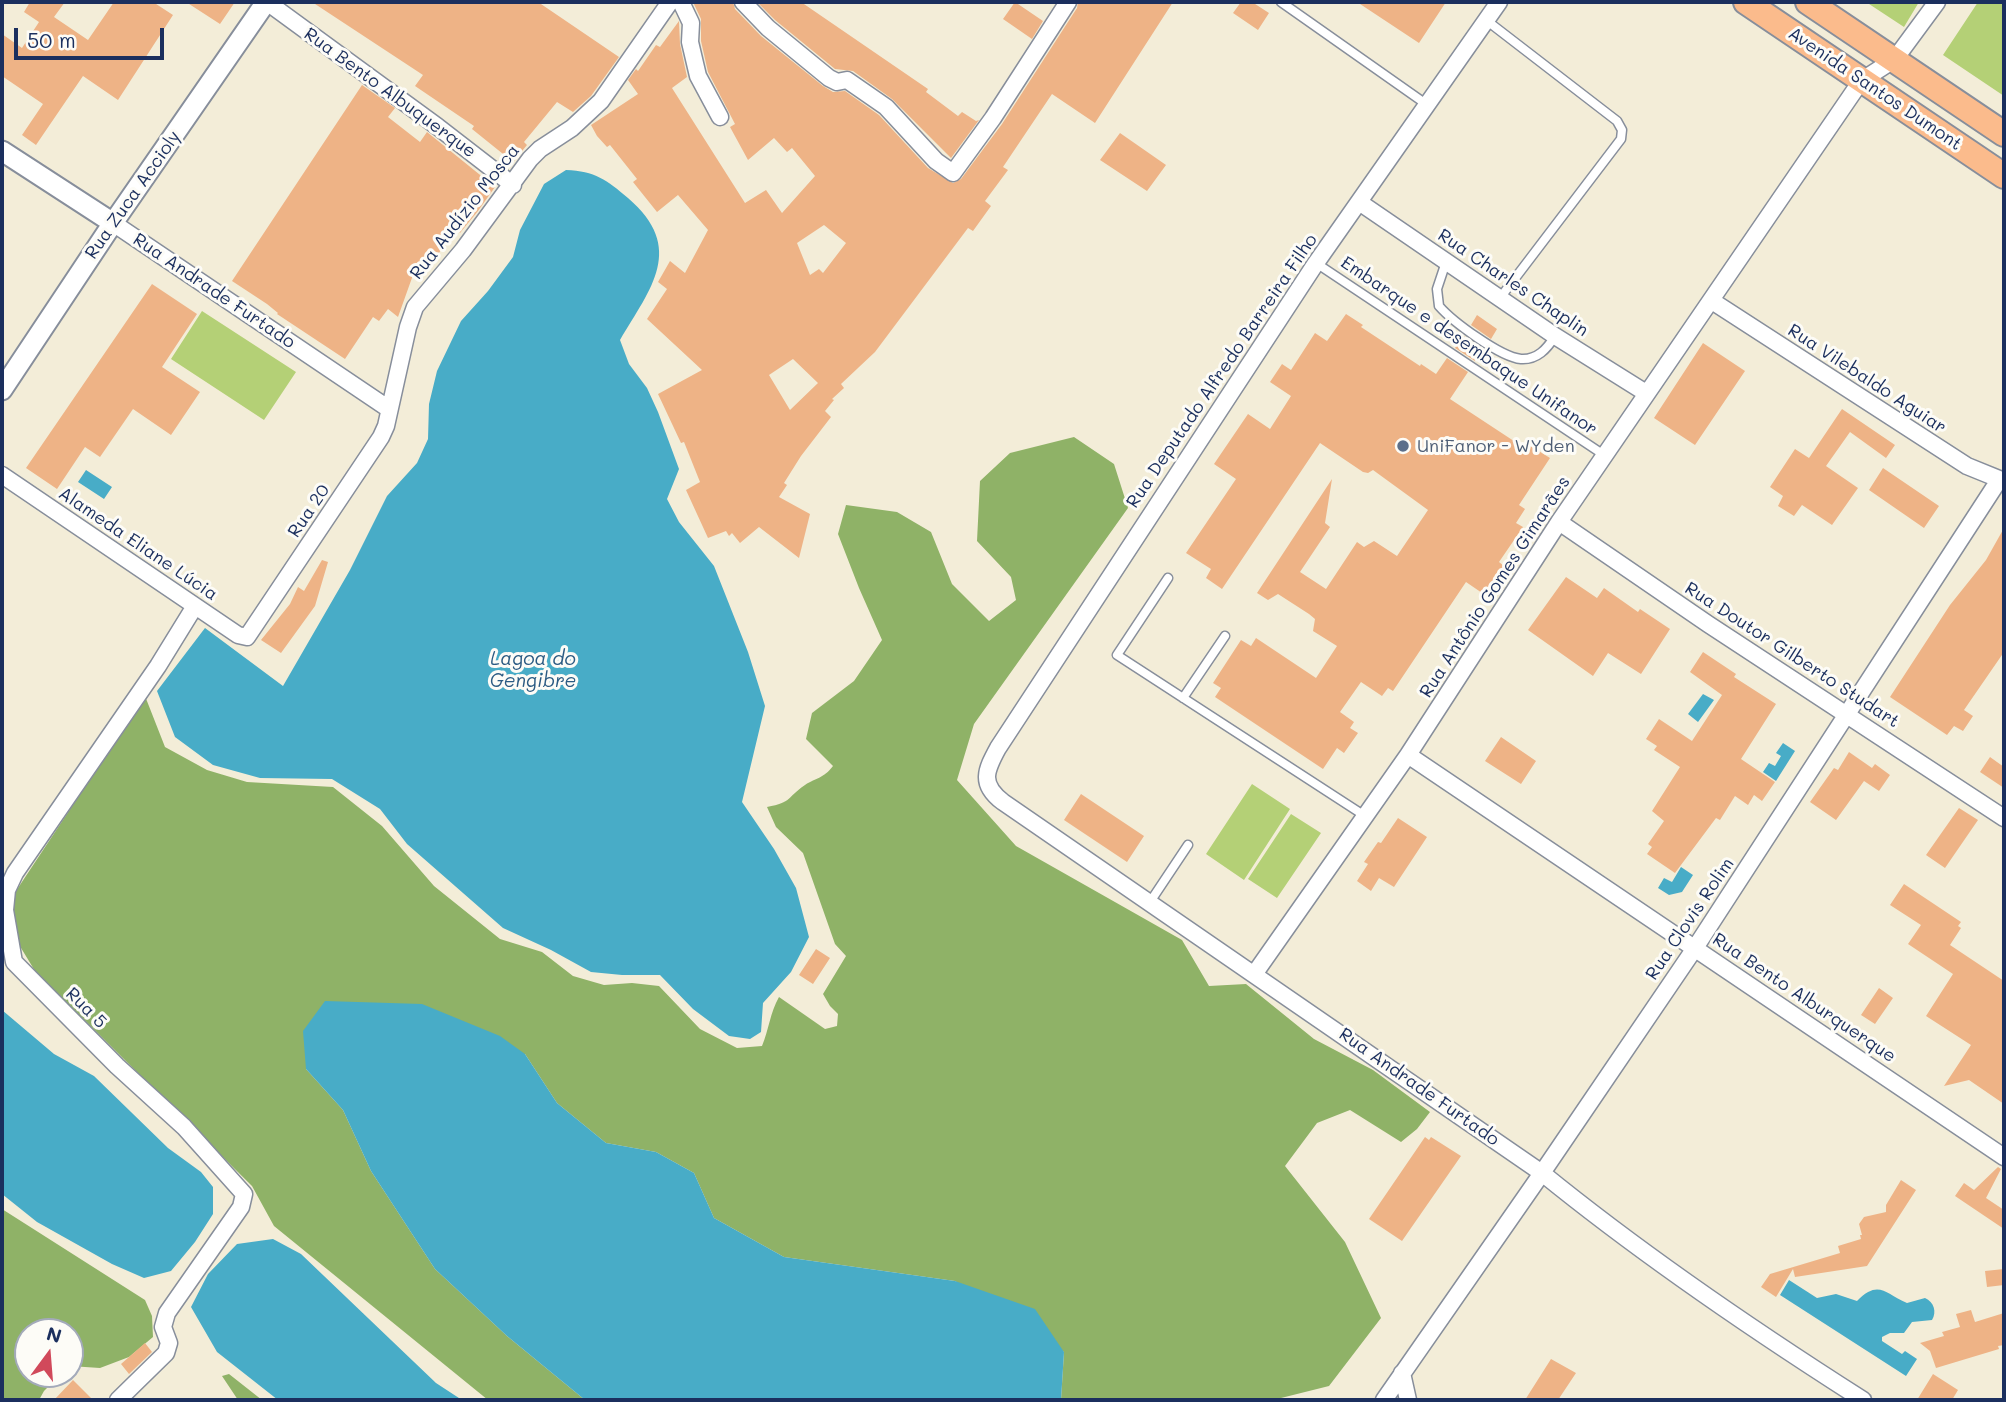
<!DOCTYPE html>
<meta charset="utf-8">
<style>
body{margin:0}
#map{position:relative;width:2006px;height:1402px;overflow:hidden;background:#f3edd8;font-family:Mali,sans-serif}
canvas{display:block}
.frame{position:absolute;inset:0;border:4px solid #1b2f5e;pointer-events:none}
.north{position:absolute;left:14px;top:1318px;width:70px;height:70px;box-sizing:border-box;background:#fdfcf7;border:2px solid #a3aaba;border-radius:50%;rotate:16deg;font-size:19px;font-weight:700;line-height:28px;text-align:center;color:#1b2f5e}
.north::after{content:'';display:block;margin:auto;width:24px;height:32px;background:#d1495b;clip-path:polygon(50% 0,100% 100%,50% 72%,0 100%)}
.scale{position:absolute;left:14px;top:28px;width:150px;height:32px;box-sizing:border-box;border:4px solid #1b2f5e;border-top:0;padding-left:9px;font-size:21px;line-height:24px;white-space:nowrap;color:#1b2f5e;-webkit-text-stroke:5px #fdfcf7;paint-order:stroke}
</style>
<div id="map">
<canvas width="2006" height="1402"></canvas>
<div class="frame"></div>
<div class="north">N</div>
<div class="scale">50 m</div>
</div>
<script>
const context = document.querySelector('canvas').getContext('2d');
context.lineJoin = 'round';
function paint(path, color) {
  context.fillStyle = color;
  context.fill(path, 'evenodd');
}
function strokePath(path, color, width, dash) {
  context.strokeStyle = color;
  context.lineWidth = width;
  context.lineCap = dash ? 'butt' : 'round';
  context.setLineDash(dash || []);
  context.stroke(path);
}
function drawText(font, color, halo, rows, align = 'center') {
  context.font = font + ' Mali,sans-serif';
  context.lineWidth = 6;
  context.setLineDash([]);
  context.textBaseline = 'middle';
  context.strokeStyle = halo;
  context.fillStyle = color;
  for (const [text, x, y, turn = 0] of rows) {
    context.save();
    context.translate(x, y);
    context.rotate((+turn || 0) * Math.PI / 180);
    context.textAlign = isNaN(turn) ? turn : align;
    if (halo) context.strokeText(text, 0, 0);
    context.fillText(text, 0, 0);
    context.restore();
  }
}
const green = new Path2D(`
 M1866,2H1919L1904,27Z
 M1978,2H2004L2002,25L2004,96L1943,55Z
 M202,311L296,372L264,420L171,359Z
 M1252,784L1290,809L1244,880L1206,854Z
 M1291,814L1321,833L1277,898L1248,879Z`);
const forest = new Path2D(`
 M1074,437L1114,464L1128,508L974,724L957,780L1016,846L1182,940L1209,986L1246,984L1314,1039L1373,1070L1430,1112L1417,1129L1401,1142L1350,1110L1317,1123L1285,1166L1345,1242L1381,1318L1329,1386L1273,1400H1061L1064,1352L955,1281L784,1257L714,1218L694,1173L656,1152L606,1143L557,1103L525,1054L306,1069L343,1110L371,1171L435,1269L507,1336L585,1400H488L274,1226L252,1186L35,971L18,943L12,897L145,696L165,747L207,770L247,782L333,787L382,826L434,886L500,939L542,952L573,976L604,985L632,983L659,986L700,1029L737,1048L762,1046C769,1029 770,1013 779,997L825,1029L837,1026L838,1014L830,1006L823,994L846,956L835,944L803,853L776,827L767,807C793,802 786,798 805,785C817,777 823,779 833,766L806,739L812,713L854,681L882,640L859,588L838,534L846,505L897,512L931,532L952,584L989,621L1016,600L1011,577L977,541L980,481L1010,453Z
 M2,1209L145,1300L152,1316L153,1337L129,1357L100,1368L70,1366V1332H28V1374H61L44,1391L39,1400H2Z
 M229,1374L262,1400H238L222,1376Z`);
const water = new Path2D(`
 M566,170C595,171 607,180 628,198C686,248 651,288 620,340L629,364L647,388L658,412L679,469L667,499L679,522L714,566L748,652L765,706L742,802L774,849L796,888L809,937L791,972L763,1003L761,1032L750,1039L729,1036L693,1009L660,975H622L591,972L551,950L503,928L407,844L380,809L332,779L260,778L213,765L175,737L157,691L205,628L283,686L350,570L387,496L417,463L428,439L429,404L437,371L461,321L488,291L513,257L520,230L544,184Z
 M86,470L112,487L104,499L78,482Z
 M1703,694L1714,700L1698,722L1688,714Z
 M1783,743L1795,751L1776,781L1763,772L1769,763L1775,766L1781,756L1776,753Z
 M1681,867L1693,875L1682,892L1669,895L1658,888L1664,878L1672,882Z
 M325,1001L422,1004L500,1036L525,1054L557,1103L606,1143L656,1152L694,1173L714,1218L784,1257L955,1281L1035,1309L1064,1352L1061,1400H585L507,1336L435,1269L371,1171L343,1110L306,1069L303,1031Z
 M2,1010L54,1054L94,1076L168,1148L201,1172L213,1187V1214L195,1242L171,1271L144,1278L112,1264L37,1222L2,1194Z
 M273,1239L301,1254L436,1383L462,1400H278L217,1352L191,1307L208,1274L237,1244Z
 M1789,1280L1817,1298L1836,1294L1857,1301C1879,1279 1885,1294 1907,1303L1925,1298C1934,1302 1937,1312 1932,1320L1912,1322L1904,1333H1890L1882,1337V1341L1902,1354L1905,1351L1917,1359L1906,1376L1780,1295Z`);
const building = new Path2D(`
 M30,2H65L54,17L88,40L114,2H153L173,15L118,100L83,76L36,145L22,135L43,104L2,76V34L22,48L39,22L24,12Z
 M186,2H235L220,24Z
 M312,2H538L619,57L591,96L573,112L557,102L524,142L527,145L513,162L472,129L474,126L415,86L423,75Z
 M693,2H733L735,9L761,36L823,86L833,92L845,91L879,115L928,168L953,183L961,179L1002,124L1077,8L1078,2H1173L1095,123L1052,94L1003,167L1008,170L985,201L991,206L973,231L968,228L875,352L841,384L844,388L832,399L834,400L825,411L831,417L801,456L784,483L787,485L779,497L810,514L799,558L759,527L740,543L732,533L729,536L726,531L708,538L686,490L700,482L684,442L681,443L658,394L702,370L647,319L667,289L658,282L670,261L685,273L708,230L678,195L657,212L633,182L637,179L610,145L607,147L597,136L591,125L638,94L628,80L636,69L638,71L656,45L660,47L679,21L680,44L687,77L672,88L745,203L766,190L782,213L815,176L792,148L787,152L774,138L748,160L730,127L735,124L708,72L701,41V19ZM824,225L846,243L823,273L819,269L810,275L797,243ZM793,359L818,383L790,410L769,375Z
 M757,2H801L928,89L926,92L958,116L962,112L976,121L979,120L951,158L892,99L853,71L835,69L775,20Z
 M1015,2L1043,21L1032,39L1003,19Z
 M1241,2H1252L1269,13L1258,30L1233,13Z
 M1357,2H1446L1419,43Z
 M362,85L395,108L388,117L420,142L427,132L495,187L478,211L460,233L459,231L442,249L418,279L413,275L398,317L388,309L379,321L373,317L345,359L277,314L278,313L267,304L232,281Z
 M1120,133L1166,165L1147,191L1100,160Z
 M152,284L197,314L162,367L200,392L171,435L133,409L100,457L85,447L57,489L26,468Z
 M1346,314L1363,325L1361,327L1420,366L1421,364L1436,374L1447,358L1468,372L1450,399L1526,449L1529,445L1550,458L1519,505L1525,509L1516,523L1523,527L1499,562L1504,566L1485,595L1466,582L1393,691L1388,688L1382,696L1361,682L1340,712L1354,722L1350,728L1358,733L1344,753L1337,748L1323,769L1215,697L1221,688L1213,683L1241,640L1251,646L1256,638L1316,678L1337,646L1313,631L1315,619L1309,614L1278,594L1268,600L1257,593L1332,479L1325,523L1330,527L1300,572L1326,589L1357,542L1364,547L1374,541L1397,556L1428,510L1373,470L1368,473L1363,472L1320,443L1222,589L1206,578L1211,569L1186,553L1236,479L1214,464L1248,414L1270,429L1291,396L1270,382L1282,364L1291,370L1315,333L1327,341Z
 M1477,315L1497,329L1491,339L1471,325Z
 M1463,336L1483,349L1475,361L1455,348Z
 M1703,343L1745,371L1695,445L1654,418Z
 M1842,409L1895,445L1886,458L1850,432L1826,466L1858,488L1832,525L1802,505L1794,516L1778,506L1783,496L1770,487L1795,449L1809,458Z
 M1883,468L1939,506L1924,528L1869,490Z
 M2004,528V652L1964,710L1973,716L1963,731L1954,726L1947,735L1890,697L1950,605L1986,560Z
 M322,560L328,562L315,606L281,653L261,640L290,604L298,587L304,591Z
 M1566,577L1597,598L1604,588L1638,612L1640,609L1670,629L1641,674L1608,653L1593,676L1528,630Z
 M1703,652L1736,674L1734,677L1776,704L1741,759L1775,782L1762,801L1754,795L1748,805L1735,796L1720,820L1716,818L1675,873L1647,854L1652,847L1648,844L1664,821L1652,811L1680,767L1654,750L1657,746L1646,739L1659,719L1692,741L1722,695L1690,672Z
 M1501,737L1536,761L1521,784L1485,761Z
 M1849,752L1872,768L1875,764L1890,775L1879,791L1864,781L1836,820L1810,802L1834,768L1838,770Z
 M1990,757L2004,767V788L1980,772Z
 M1081,794L1144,836L1127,862L1064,820Z
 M1959,808L1978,820L1945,868L1926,855Z
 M1398,818L1427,837L1394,887L1379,878L1371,891L1357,881L1368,864L1364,862L1378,842L1381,843Z
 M1904,884L1961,922L1958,926L1961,928L1950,945L2004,981V1104L1969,1080L1944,1086L1971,1045L1926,1016L1953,974L1908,944L1921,925L1890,905Z
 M816,949L830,958L813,984L799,975Z
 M1879,988L1893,998L1875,1024L1861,1015Z
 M1425,1137L1429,1140L1431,1137L1461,1156L1402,1241L1369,1219Z
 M1998,1167L2001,1169L1986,1198L2004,1210V1229L1955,1196L1964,1183L1974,1190Z
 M1901,1180L1916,1190L1867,1266L1795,1277L1793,1269L1776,1297L1761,1287L1770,1274L1840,1253L1838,1246L1861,1239L1860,1235H1862L1859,1224L1864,1217L1886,1212V1205Z
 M2004,1269V1285L1987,1287L1985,1271Z
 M1971,1310L1975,1322L2004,1313V1345L1998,1346L1999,1349L1936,1368L1930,1351L1920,1343L1944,1336L1942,1332L1960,1327L1956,1314Z
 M145,1343L152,1352L129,1374L121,1364Z
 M1551,1359L1576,1373L1558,1400H1525Z
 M1933,1374L1958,1390L1952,1400H1917Z
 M73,1380L93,1400H54Z`);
const service = new Path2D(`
 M1281,2L1426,104
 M1486,20L1617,121L1622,130L1621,139L1500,298
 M1446,262L1437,289L1439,306C1452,321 1500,357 1521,359C1537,360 1547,349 1555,336
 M1316,263L1604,455
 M1168,578L1117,655L1365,816
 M1183,698L1225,636
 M1150,902L1188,845`);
const minor = new Path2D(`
 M267,2L438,127L513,185
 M681,2L691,23L690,42L698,76L720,117
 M743,2L768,28L829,78L837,82L847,80L886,107L936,161L953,173L993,118L1068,2
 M1499,2L1316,263L998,748C986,770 979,784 1003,802L1542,1173C1644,1256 1753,1330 1863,1400
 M1359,202L1555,336L1646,393
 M113,223L389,409
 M1712,301L1967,466L2004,481
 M2,475L238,635L247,637L381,437L386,426L408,327L415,307L463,250L530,159L540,149L572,128L601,101L670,2
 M1559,522L1708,624L2004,818
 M1408,755L2004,1157
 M1255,973L1408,755L1559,522L1861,81L1895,59L1937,2
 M1402,1373L1408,1400
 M118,1400L166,1353L169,1343L163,1327L167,1313L241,1207L244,1194L184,1127L117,1066L14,962L5,910L7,890L15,873L158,666L195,606
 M1384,1400L1542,1173L1695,948L1999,480`);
const tertiary = new Path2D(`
 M2,151L113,223
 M2,390L113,223L266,2`);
const primary = new Path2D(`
 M1746,2L2004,176
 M1808,2L2004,134`);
const markers = [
 [1403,446,7,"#5c6f8a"]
];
const streetNames = [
 ["Avenida Santos Dumont",1875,89,34],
 ["Rua Bento Albuquerque",390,93,36],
 ["Rua Zuca Accioly",133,195,-55],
 ["Rua Audízio Mosca",465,212,-52],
 ["Rua Charles Chaplin",1513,283,34],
 ["Rua Andrade Furtado",214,291,34],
 ["Embarque e desembaque Unifanor",1469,346,34],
 ["Rua Deputado Alfredo Barreira Filho",1222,371,-56],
 ["Rua Vilebaldo Aguiar",1867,379,33],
 ["Rua 20",309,511,-56],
 ["Alameda Eliane Lúcia",138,544,34],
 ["Rua Antônio Gomes Gimarães",1495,587,-57],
 ["Rua Doutor Gilberto Studart",1792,655,33],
 ["Rua Clovis Rolim",1690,919,-56],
 ["Rua Bento Alburquerque",1804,998,34],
 ["Rua 5",86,1008,45],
 ["Rua Andrade Furtado",1419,1087,35]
];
const serviceNames = [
 ["UniFanor - WYden",1417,446]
];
const waterNames = [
 ["Lagoa do",533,659],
 ["Gengibre",533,681]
];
paint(green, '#b4d076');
paint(forest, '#8fb267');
paint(water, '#48acc7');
paint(building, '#eeb386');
strokePath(service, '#878e9b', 11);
strokePath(minor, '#878e9b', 19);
strokePath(tertiary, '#878e9b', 23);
strokePath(primary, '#878e9b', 28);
strokePath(service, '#fff', 8);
strokePath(minor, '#fff', 16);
strokePath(tertiary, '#fff', 19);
strokePath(primary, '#fbbb8c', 24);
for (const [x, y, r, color] of markers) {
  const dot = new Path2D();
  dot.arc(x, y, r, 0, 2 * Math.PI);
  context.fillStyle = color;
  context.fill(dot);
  strokePath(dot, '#fdfcf7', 2.5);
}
drawText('18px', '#1b2f5e', '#fdfcf7', streetNames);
drawText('18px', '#4e5e75', '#fdfcf7', serviceNames, 'left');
drawText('italic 19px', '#2b5b83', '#fdfcf7', waterNames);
</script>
